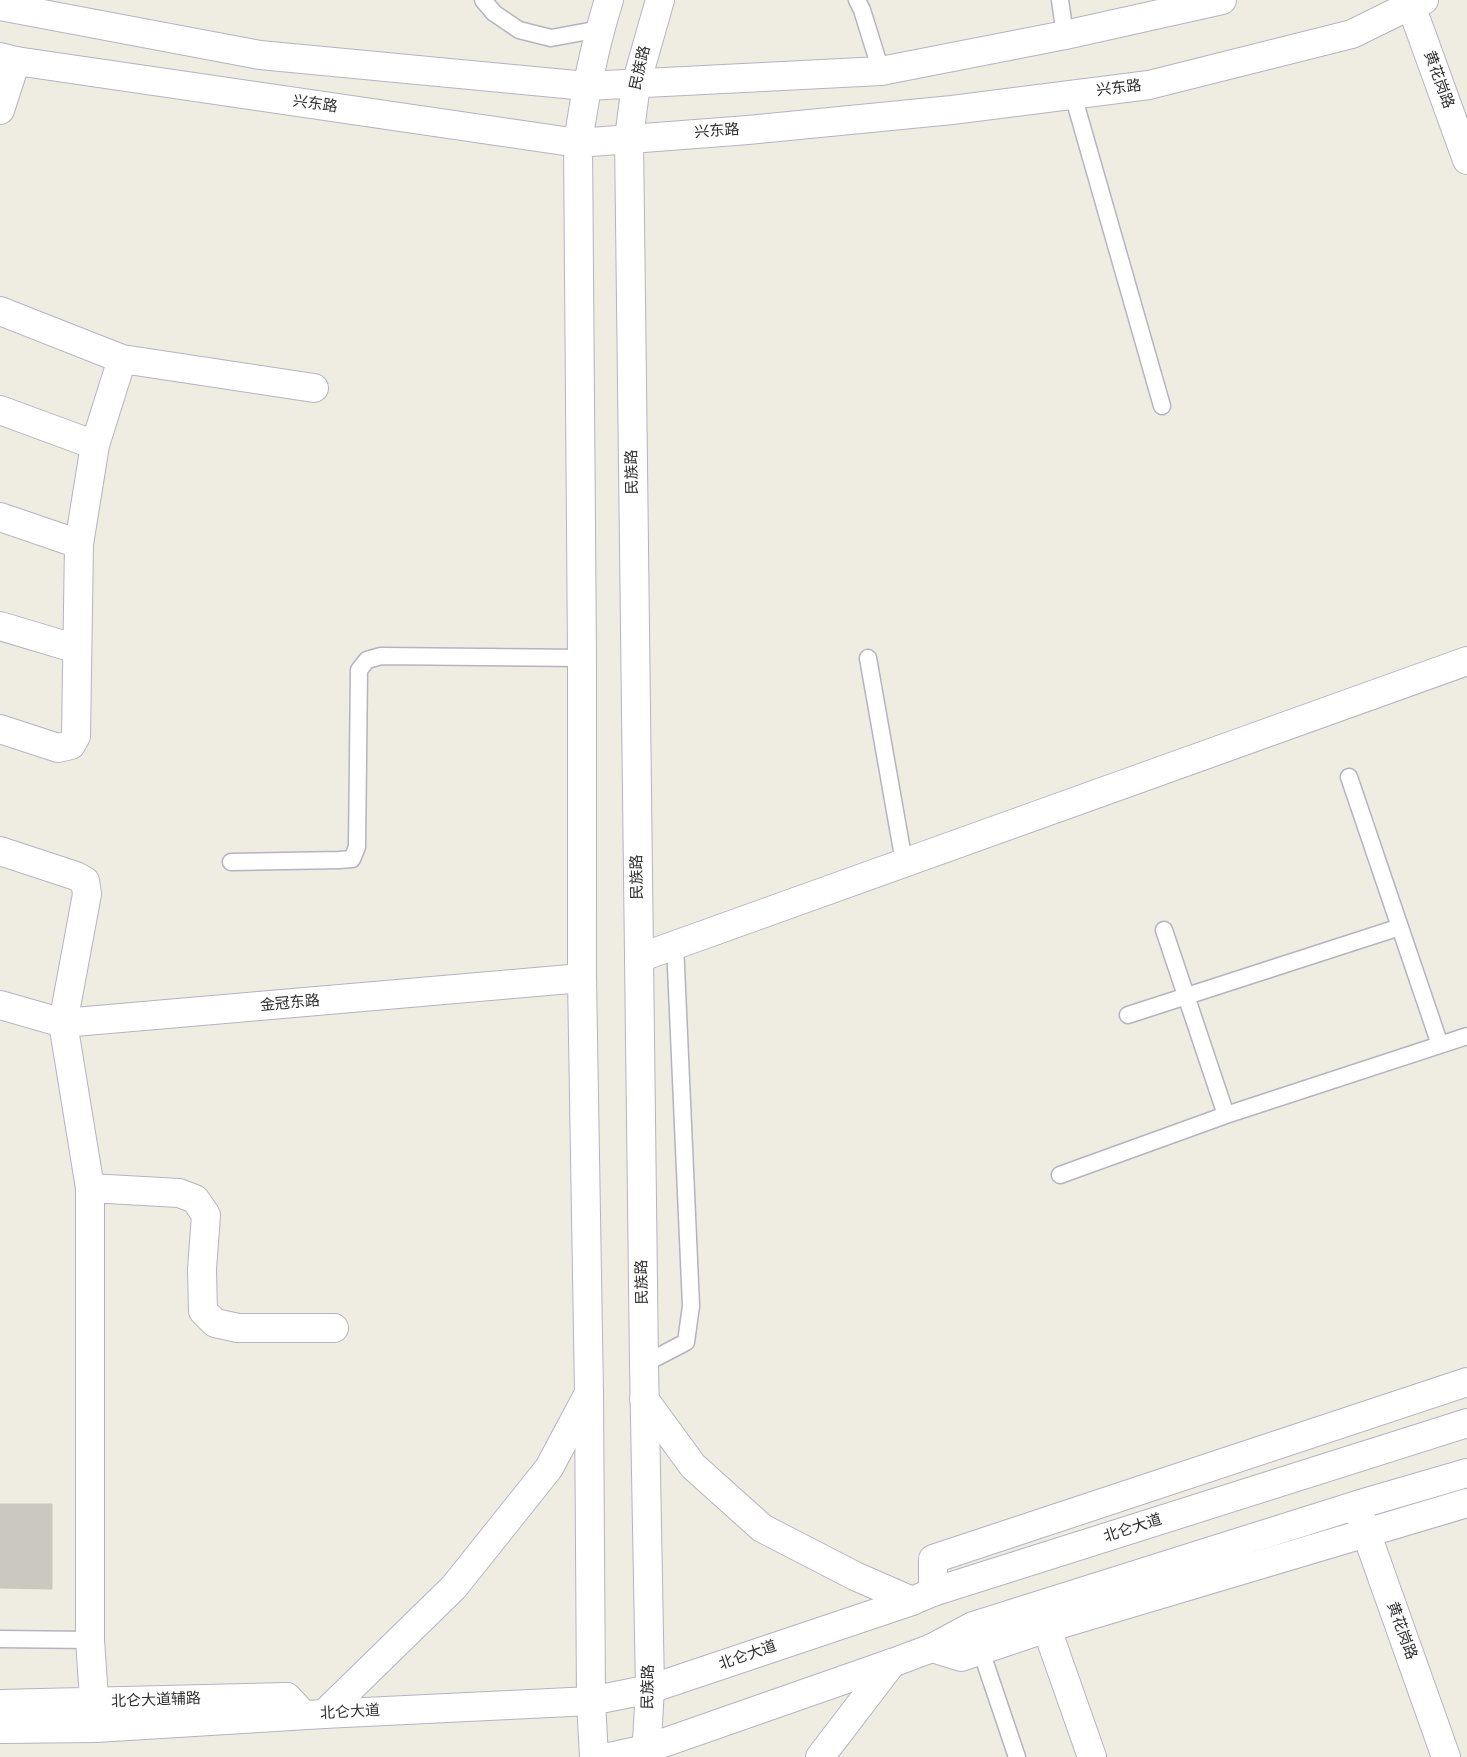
<!DOCTYPE html>
<meta charset="utf-8">
<style>
body{margin:0}
canvas{display:block;background:#efece1}
</style>
<canvas width="1467" height="1757"></canvas>
<script>
const context = document.querySelector('canvas').getContext('2d');
context.lineJoin = 'round';
function paint(path, color) {
  context.fillStyle = color;
  context.fill(path, 'evenodd');
}
function strokePath(path, color, width, dash) {
  context.strokeStyle = color;
  context.lineWidth = width;
  context.lineCap = dash ? 'butt' : 'round';
  context.setLineDash(dash || []);
  context.stroke(path);
}
function drawText(font, color, halo, rows, align = 'center') {
  context.font = font + ' Jost,"Noto Sans SC",sans-serif';
  context.lineWidth = 4;
  context.setLineDash([]);
  context.textBaseline = 'middle';
  context.strokeStyle = halo;
  context.fillStyle = color;
  for (const [text, x, y, turn = 0] of rows) {
    context.save();
    context.translate(x, y);
    context.rotate((+turn || 0) * Math.PI / 180);
    context.textAlign = isNaN(turn) ? turn : align;
    if (halo) context.strokeText(text, 0, 0);
    context.fillText(text, 0, 0);
    context.restore();
  }
}
const building = new Path2D(`
 M0,1504H52V1589L0,1588Z`);
const service = new Path2D(`
 M483,0L494,13L519,30L551,38L600,29
 M857,0L862,10L881,71
 M1060,0L1065,35
 M1073,95L1162,406
 M868,658L904,862
 M1349,777L1440,1045
 M231,862L339,860L352,859L357,847L359,670L367,660L381,656L582,658
 M1164,930L1226,1115
 M1128,1015L1400,927
 M1060,1175L1226,1115L1467,1036
 M644,1364L686,1342L691,1306L675,944
 M0,1639L90,1640
 M978,1642L1017,1757`);
const minor = new Path2D(`
 M0,110L16,61
 M0,311L122,359L314,388
 M0,410L95,445
 M0,517L79,544
 M0,626L77,649
 M0,729L58,748L71,745L76,736L79,544L95,445L122,359
 M0,851L76,876L85,881L87,894L63,1023L90,1188V1640L96,1728
 M639,958L1467,661
 M0,1005L63,1023L582,978
 M90,1188L179,1193L195,1199L206,1215L202,1269L203,1311L215,1323L238,1328H334
 M1361,1518L1446,1757
 M933,1592V1559L1467,1382
 M1041,1612L1092,1757
 M932,1648L961,1657L1047,1628L1467,1503
 M0,1704L287,1697L304,1715`);
const tertiary = new Path2D(`
 M1409,0L1467,160
 M644,1399L693,1466L762,1528L855,1576L912,1601
 M324,1714L454,1587L549,1468L589,1393
 M820,1757L892,1663`);
const secondary = new Path2D(`
 M0,6L260,55L586,86L881,71L1065,35L1222,0
 M0,57L16,61L578,143L748,130L952,110L1149,85L1352,34L1411,5L1424,0
 M0,1729L96,1728L324,1714L591,1701L650,1689L912,1601L933,1592L1467,1423
 M594,1757L591,1701L589,1393L582,978V658L578,143C585,94 594,47 609,0
 M610,1757L646,1749L892,1663L932,1648L973,1626L1357,1505L1467,1473
 M646,1757L650,1689L644,1364L629,138L636,84L660,0`);
const streetNames = [
 ["民族路",641,68,-77],
 ["黄花岗路",1438,80,70],
 ["兴东路",1119,89,-7],
 ["兴东路",315,105,8],
 ["兴东路",717,132,-4],
 ["民族路",633,472,-91],
 ["民族路",638,877,-91],
 ["金冠东路",290,1004,-5],
 ["民族路",643,1282,-91],
 ["北仑大道",1133,1529,-18],
 ["黄花岗路",1401,1631,70],
 ["北仑大道",748,1656,-19],
 ["民族路",649,1687,-89],
 ["北仑大道辅路",156,1701,-2],
 ["北仑大道",350,1713,-3]
];
paint(building, '#cbc8c0');
strokePath(building, '#cac8ba', 1);
strokePath(service, '#b4b4c1', 19);
strokePath(minor, '#b4b4c1', 30);
strokePath(tertiary, '#b4b4c1', 30);
strokePath(secondary, '#b4b4c1', 30);
strokePath(service, '#fff', 16);
strokePath(minor, '#fff', 28);
strokePath(tertiary, '#fff', 28);
strokePath(secondary, '#fff', 28);
drawText('15px', '#2e2e2e', '#fff', streetNames);
</script>
